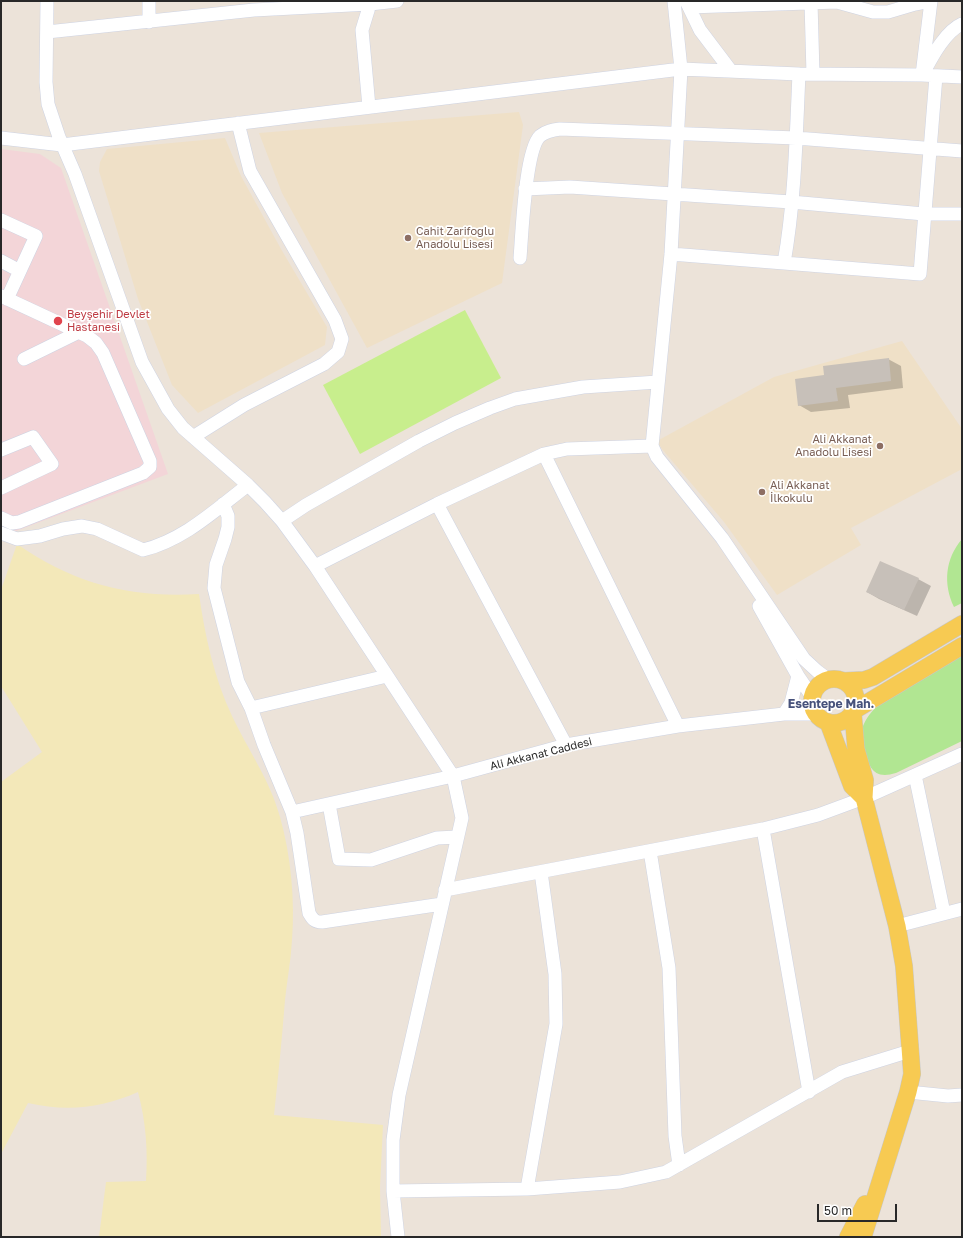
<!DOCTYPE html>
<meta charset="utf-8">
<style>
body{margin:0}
#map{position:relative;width:963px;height:1238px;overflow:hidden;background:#ece3d9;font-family:"Golos Text",sans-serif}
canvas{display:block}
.frame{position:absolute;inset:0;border:2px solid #282828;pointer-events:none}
.scale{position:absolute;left:817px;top:1204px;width:80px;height:18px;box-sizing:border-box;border:2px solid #282828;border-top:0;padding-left:5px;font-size:12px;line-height:14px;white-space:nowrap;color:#282828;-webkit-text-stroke:3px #fff;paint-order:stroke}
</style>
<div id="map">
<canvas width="963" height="1238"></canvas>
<div class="frame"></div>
<div class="scale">50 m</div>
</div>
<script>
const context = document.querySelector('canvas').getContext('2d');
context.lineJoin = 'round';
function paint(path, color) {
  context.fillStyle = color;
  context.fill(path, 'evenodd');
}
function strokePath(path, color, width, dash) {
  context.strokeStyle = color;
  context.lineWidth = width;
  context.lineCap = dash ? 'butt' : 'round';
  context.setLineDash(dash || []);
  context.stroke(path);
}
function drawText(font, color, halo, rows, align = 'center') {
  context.font = font + ' "Golos Text",sans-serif';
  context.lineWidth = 3.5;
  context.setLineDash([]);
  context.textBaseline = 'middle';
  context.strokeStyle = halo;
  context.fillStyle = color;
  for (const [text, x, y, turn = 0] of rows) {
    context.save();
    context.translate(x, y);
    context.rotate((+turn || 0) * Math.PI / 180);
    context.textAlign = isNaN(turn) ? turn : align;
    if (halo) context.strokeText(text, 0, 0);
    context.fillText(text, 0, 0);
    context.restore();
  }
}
const education = new Path2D(`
 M519,112L523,125L502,283L367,348L282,193L259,133Z
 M225,138L241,176L281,249L327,327L325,345L198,413L172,385L138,299L99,171L100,162L107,149Z
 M902,341L962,429V469L851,528L861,545L777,595L724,522L662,449L657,441L774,377Z`);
const medical = new Path2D(`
 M1,149L40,154L61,168L168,474L16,531L1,524Z`);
const green = new Path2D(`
 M962,539V603L954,607C943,584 945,559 962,539Z
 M962,654V741L896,773C873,780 869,767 864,749C863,744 861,738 861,733C863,722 870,713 877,706Z`);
const sand = new Path2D(`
 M17,544C75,584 129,598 199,594C205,636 214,678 232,716C248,750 270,780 280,817C291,856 295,900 292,940C291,960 287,980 285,1000C282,1039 278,1077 274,1115L383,1125L380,1187L381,1237H99L106,1182L146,1181C148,1151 146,1122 138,1092C102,1108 67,1112 28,1103L1,1154V782L42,752L1,686V590Z`);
const pitch = new Path2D(`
 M465,310L501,378L360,454L323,385Z`);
const shadow = new Path2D(`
 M888,359L901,366L903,388L848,395L850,408L811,412L799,405L825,376Z
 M918,579L931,586L917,616L879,599L867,592Z`);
const building = new Path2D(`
 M889,358L891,381L836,388L838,401L798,406L795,379L824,375L823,366Z
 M880,561L919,578L904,610L866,592Z`);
const minor = new Path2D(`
 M47,1L46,82L48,104L59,137L75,174L142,362L168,409L183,428L248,485L265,502L282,521L315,566L453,776L462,818L399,1095L393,1140V1191L398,1237
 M674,1L681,69L671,254L652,446L657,457L722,538L804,659L817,671L829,680
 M686,1L700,30L731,71
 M811,2L813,74
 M689,7L837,2L873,12H888L915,4L931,1
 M149,22V1
 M47,32L254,10L370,4L397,1
 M925,70C933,55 946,31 962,24
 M922,75L931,1
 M369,107L362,30L370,4L374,1
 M1,138L62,145L681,69L799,74L922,75L962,77
 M525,189L570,187L791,202L924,214H962
 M1,220L36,236L7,299
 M671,254L784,263C795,201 796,137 799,74
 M520,258C522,235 525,150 540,136C546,131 553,130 560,129L796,138L962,151
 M1,261L20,271
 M784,263L920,274L936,76
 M1,296L87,336L96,343L103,353L150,461V467L143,473L19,522L12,523L1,518
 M24,359L79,332
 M193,437L244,405L324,364L338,352L342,339L335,320L250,171L238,123
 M1,450L33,437L52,464L1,488
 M544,454L678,726
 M223,504L228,516V527L225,539L216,565L214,588L238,682L251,708L264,745L292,812L297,833L309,913C313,920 315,922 322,922L442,904
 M437,504L566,745
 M282,521L306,505L419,441L455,423L490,408L515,399L583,387L658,382
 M1,533L17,539L40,536L63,529L82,526L97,529L143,550C184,540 215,510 248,485
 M315,566L437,504L544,454L567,449L652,446
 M759,606L798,676L813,698
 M251,708L387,676
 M784,714L791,703L798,676
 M915,775L944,913
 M329,804L339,859L371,860L437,838L457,837
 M292,812L453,776L566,745L678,726L784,714H817
 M763,829L809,1092
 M650,851L669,968L675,1136L679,1165
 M445,890L763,829L818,815L864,798L962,754
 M897,926L962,909
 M908,1092L948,1096L962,1095
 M527,1189L556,1024L555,974L541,872
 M393,1191L527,1189L620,1182L666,1172L842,1072L910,1051`);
const major = new Path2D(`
 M812 701a22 22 0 1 1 44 0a22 22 0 1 1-44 0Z
 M843,681L864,680L873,677L962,624
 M855,710L962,646
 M853,713L856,749L865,780L864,798L897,926L904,966L912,1074L908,1092L863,1237
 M828,722L852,786L864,798
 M848,1237L865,1204`);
const markers = [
 [408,238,4,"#8d6e63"],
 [58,321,5,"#e0444e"],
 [880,446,4,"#8d6e63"],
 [762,492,4,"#8d6e63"]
];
const educationNames = [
 ["Cahit Zarifoğlu",416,232],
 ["Anadolu Lisesi",416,245],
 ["Ali Akkanat",872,440,"right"],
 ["Anadolu Lisesi",872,453,"right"],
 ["Ali Akkanat",770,486],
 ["İlkokulu",770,499]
];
const healthNames = [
 ["Beyşehir Devlet",67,315],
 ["Hastanesi",67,328]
];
const streetNames = [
 ["Ali Akkanat Caddesi",541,754,-14]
];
const neighbourhoodNames = [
 ["Esentepe Mah.",831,704]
];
paint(education, '#efe0c7');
paint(medical, '#f3d5d8');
paint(green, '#b1e692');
paint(sand, '#f3e8b9');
paint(pitch, '#c8ee8d');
paint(shadow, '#0003');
paint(building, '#c7c0b9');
strokePath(minor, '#ced3e2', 14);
strokePath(major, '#c7c7c7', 18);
strokePath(minor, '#fff', 13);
strokePath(major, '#f7ca52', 17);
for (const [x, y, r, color] of markers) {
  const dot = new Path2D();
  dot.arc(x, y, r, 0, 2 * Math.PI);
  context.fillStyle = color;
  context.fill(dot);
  strokePath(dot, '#fff', 1.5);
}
drawText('11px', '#785e54', '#fff', educationNames, 'left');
drawText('11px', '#be3a42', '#fff', healthNames, 'left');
drawText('11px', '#282828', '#fff', streetNames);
drawText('bold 12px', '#47527b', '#fff', neighbourhoodNames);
</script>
